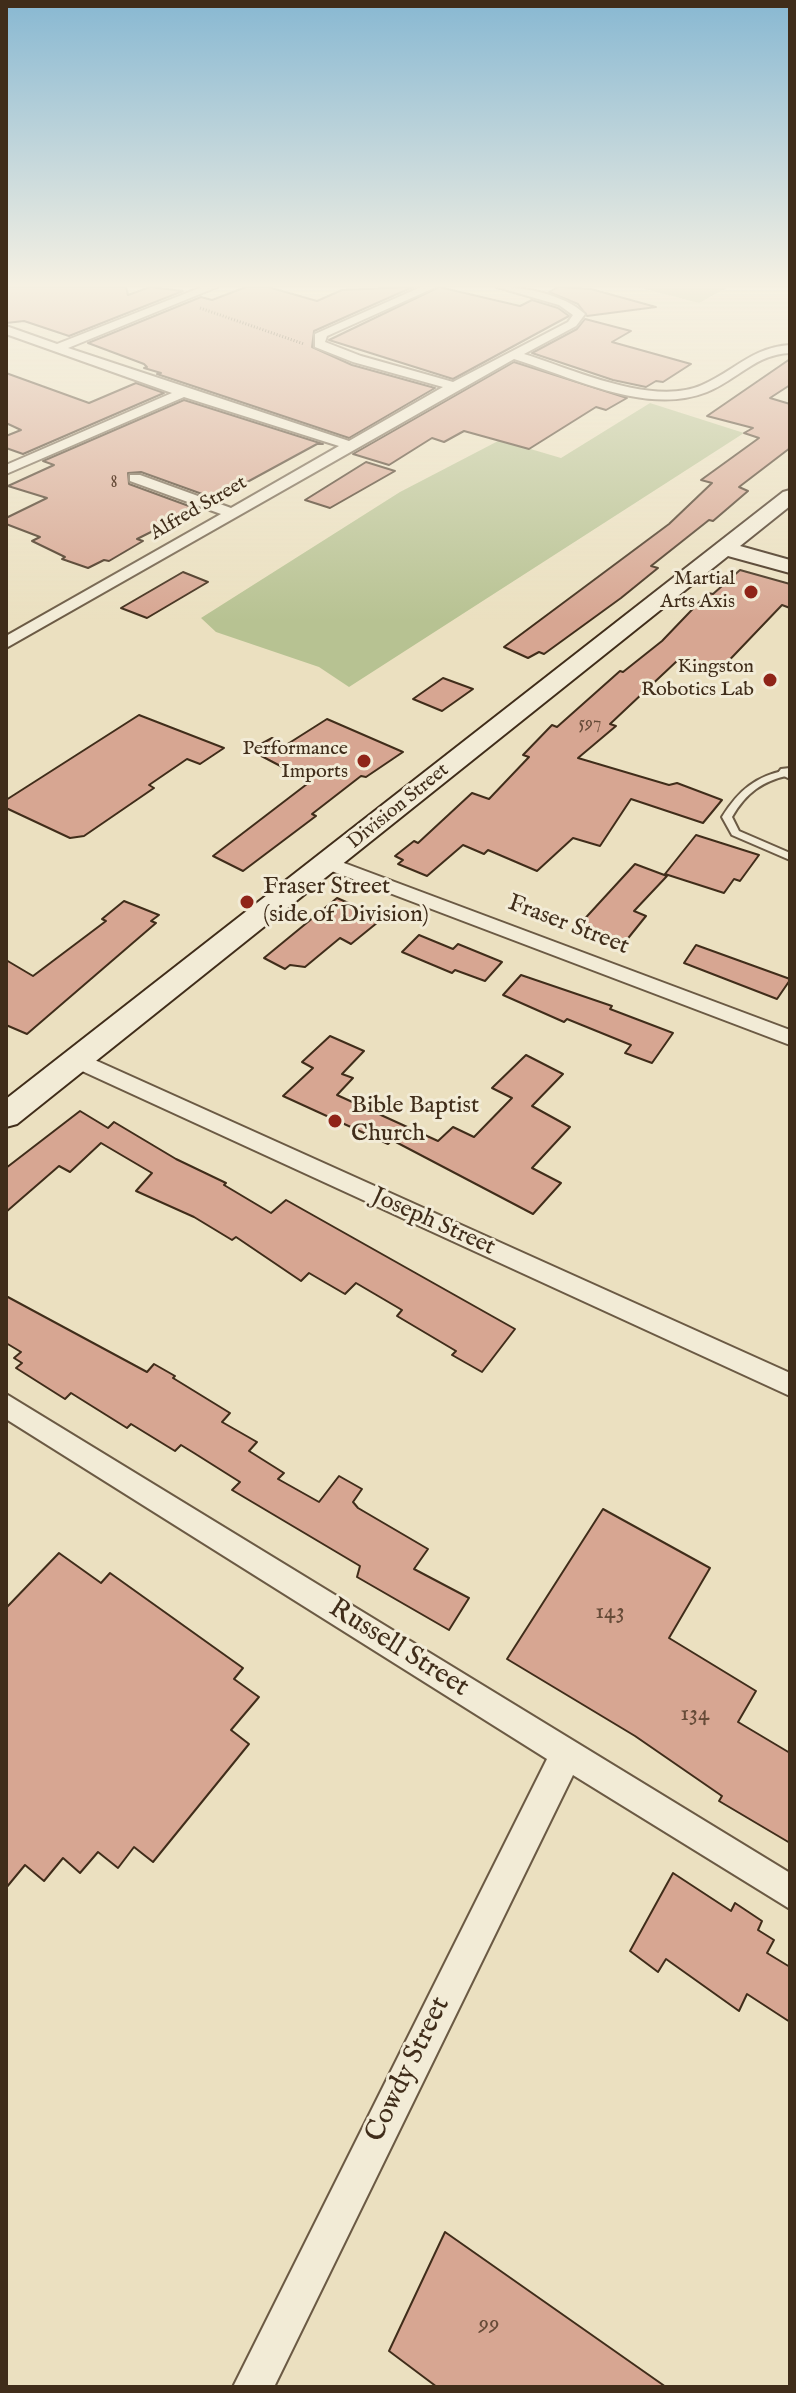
<!DOCTYPE html>
<style>
body{margin:0}
#map{position:relative;width:796px;height:2393px;overflow:hidden;background:#ebe0c0;font-family:"IM FELL English",serif}
canvas{display:block}
.frame{position:absolute;inset:0;border:8px solid #402d1a;pointer-events:none}
</style>
<div id="map">
<canvas width="796" height="2393"></canvas>
<div class="frame"></div>
</div>
<script>
const context = document.querySelector('canvas').getContext('2d');
context.lineJoin = 'round';
function paint(path, color) {
  context.fillStyle = color;
  context.fill(path, 'evenodd');
}
function strokePath(path, color, width, dash) {
  context.strokeStyle = color;
  context.lineWidth = width;
  context.lineCap = dash ? 'butt' : 'round';
  context.setLineDash(dash || []);
  context.stroke(path);
}
function drawText(font, color, halo, rows, align = 'center') {
  context.font = font + ' "IM FELL English",serif';
  context.lineWidth = 6;
  context.setLineDash([]);
  context.textBaseline = 'middle';
  context.strokeStyle = halo;
  context.fillStyle = color;
  for (const [text, x, y, turn = 0] of rows) {
    context.save();
    context.translate(x, y);
    context.rotate((+turn || 0) * Math.PI / 180);
    context.textAlign = isNaN(turn) ? turn : align;
    if (halo) context.strokeText(text, 0, 0);
    context.fillText(text, 0, 0);
    context.restore();
  }
}
const green = new Path2D(`
 M637,287H728L699,303Z
 M650,403L744,433L349,687L319,667L216,632L201,618L400,492L500,440L561,458Z`);
const building = new Path2D(`
 M6,287H126L128,295L150,287L183,291L69,336L24,321L6,323Z
 M246,287H268L317,301L342,290L413,287L314,331L312,347L352,365L435,388L349,438L157,374L161,373L144,368L147,367L144,364L88,343L201,297L212,300Z
 M439,287L520,306L532,300L558,308L569,316L453,379L329,340Z
 M558,287L591,289L656,307L587,316L578,304L549,292Z
 M585,319L631,331L612,342L691,364L663,382L656,381L646,387L613,380L532,353L577,329Z
 M790,359V385L770,398L790,404V448L739,487L748,491L713,521L709,520L651,566L658,568L621,598L544,654L539,652L528,658L504,647L669,524L712,483L701,480L759,438L744,433L753,428L707,416Z
 M514,362L627,398L606,410L596,407L529,449L464,431L444,442L432,438L389,465L353,454Z
 M6,373L89,403L136,383L164,393L23,454L6,448V436L21,430L6,423Z
 M184,400L323,444H317L216,499L141,472L128,473L129,484L197,509L137,539L143,541L109,561L104,560L88,568L62,559L65,557L32,541L40,537L6,524V518L47,498L8,486L54,465L43,461Z
 M366,462L395,471L330,508L305,500Z
 M740,570L790,584V608L782,605L717,673L678,660L610,724L616,726L578,758L669,785L677,783L722,800L703,823L631,799L600,846L573,838L537,871L488,850L484,854L463,845L427,876L398,864L403,860L395,856L414,841L418,843L472,793L489,799L529,757L523,755L552,725L557,727L620,671L623,672L662,641L708,593L713,594Z
 M183,572L208,582L147,618L121,608Z
 M443,678L473,689L442,711L413,699Z
 M139,715L224,748L200,764L187,759L149,785L154,788L84,836L70,838L6,808V800Z
 M327,719L403,752L366,777L361,776L312,814L316,816L243,871L213,856L307,784L304,783L307,780L250,750L272,738L286,745Z
 M696,835L759,855L740,881L734,879L724,893L665,874Z
 M635,864L667,876L634,911L646,916L625,942L579,925Z
 M337,898L383,918L351,944L340,938L305,967L290,965L285,969L264,958Z
 M124,901L159,915L151,921L156,923L27,1034L6,1025V960L33,976L106,921L102,919Z
 M419,935L453,949L458,944L502,962L485,981L455,970L452,973L402,952Z
 M696,945L790,979V980L777,999L684,963Z
 M521,975L612,1006L610,1009L673,1033L652,1063L625,1053L631,1045L567,1019L564,1022L503,995Z
 M330,1036L364,1051L342,1074L353,1078L337,1095L438,1141L453,1127L474,1137L512,1098L492,1088L526,1055L563,1074L532,1106L570,1127L532,1168L561,1183L533,1214L392,1140L388,1144L283,1096L313,1068L302,1062Z
 M80,1111L108,1128L114,1122L176,1159L226,1183L224,1185L271,1213L286,1200L515,1329L482,1372L452,1355L456,1351L397,1316L402,1310L356,1283L345,1294L309,1273L301,1281L236,1237L232,1240L194,1217L136,1191L152,1173L101,1143L70,1172L59,1166L6,1212V1168Z
 M6,1296L147,1372L154,1364L175,1376L173,1378L230,1413L222,1422L257,1442L249,1451L284,1473L278,1479L319,1502L339,1476L362,1489L353,1502L358,1508L428,1549L414,1569L469,1598L449,1630L357,1577L360,1566L232,1490L240,1482L194,1453L181,1445L175,1451L131,1424L127,1428L71,1393L65,1399L16,1368L22,1363L14,1358L21,1352L6,1343Z
 M603,1509L710,1568L669,1638L756,1691L738,1722L790,1753V1843L719,1801L722,1796L635,1736L507,1659Z
 M59,1553L101,1583L110,1573L243,1668L234,1679L259,1697L231,1730L249,1744L153,1862L134,1847L118,1868L98,1852L80,1873L63,1858L44,1881L25,1865L6,1888V1608Z
 M673,1873L731,1911L735,1903L762,1921L758,1930L774,1940L767,1953L790,1967V2022L747,1994L739,2011L666,1959L658,1972L630,1951Z
 M445,2232L666,2387H437L389,2351Z`);
const path = new Path2D(`
 M200,308L304,344`);
const lane = new Path2D(`
 M787,770L790,771V775C762,781 746,793 732,817L739,831L790,853V860L732,835L722,817C739,790 756,776 787,770Z`);
const street = new Path2D(`
 M202,287H217L68,348L349,441L443,387L353,362L315,347V334L421,287H436L327,336L325,342L361,356L453,382L568,322L573,315L559,305L497,287C525,287 563,294 585,314L576,326L524,354C572,369 653,407 702,385C734,371 753,347 790,345V353C756,354 737,380 707,392C647,416 572,377 514,359L6,648V636L221,514L130,481V475H140L231,508L339,446L184,397L6,474V465L172,393L6,334V326L57,344Z
 M790,768V779L778,773L781,769Z
 M328,857L790,1030V1045L321,867L318,863L321,859Z
 M77,1052L790,1373V1396L69,1065L66,1060L69,1055Z
 M6,1394L790,1873V1909L573,1775L274,2387H233L547,1759L6,1419Z`);
const secondary = new Path2D(`
 M790,490V506L740,546L790,560V573L728,556L17,1124L6,1127V1099L783,492Z`);
const markers = [
 [751,592,8,"#8f2418"],
 [770,680,8,"#8f2418"],
 [364,761,8,"#8f2418"],
 [247,902,8,"#8f2418"],
 [335,1121,8,"#8f2418"]
];
const farNumbernames = [
 ["8",114,483],
 ["597",590,724]
];
const farStreetnames = [
 ["Alfred Street",199,509,-30],
 ["Division Street",399,807,-39]
];
const farPoinames = [
 ["Martial",735,580],
 ["Arts Axis",735,603],
 ["Kingston",754,668],
 ["Robotics Lab",754,691],
 ["Performance",348,750],
 ["Imports",348,773]
];
const poiNames = [
 ["Fraser Street",263,888],
 ["(side of Division)",263,916],
 ["Bible Baptist",351,1107],
 ["Church",351,1135]
];
const streetNames = [
 ["Fraser Street",568,926,21],
 ["Joseph Street",433,1223,24]
];
const nearNumbernames = [
 ["143",610,1613],
 ["134",695,1715],
 ["99",489,2325]
];
const nearStreetnames = [
 ["Russell Street",398,1649,32],
 ["Cowdy Street",409,2070,-64]
];
paint(green, '#b7c292');
paint(building, '#d7a692');
strokePath(building, '#402d1a', 2);
strokePath(lane, '#6b5a44', 4);
strokePath(street, '#6b5a44', 4);
strokePath(secondary, '#402d1a', 4);
strokePath(path, '#402d1a', 3, [1, 2]);
paint(lane, '#f2ebd6');
paint(street, '#f2ebd6');
paint(secondary, '#f2ebd6');
const sky = context.createLinearGradient(0, 0, 0, 622);
sky.addColorStop(0, '#88b8d2');
sky.addColorStop(0.46, '#f6f1e3');
sky.addColorStop(1, '#f6f1e300');
context.fillStyle = sky;
context.fillRect(0, 0, 796, 622);
for (const [x, y, r, color] of markers) {
  const dot = new Path2D();
  dot.arc(x, y, r, 0, 2 * Math.PI);
  context.fillStyle = color;
  context.fill(dot);
  strokePath(dot, '#f2ebd6', 3);
}
drawText('18px', '#664b38', null, farNumbernames);
drawText('20px', '#402d1a', '#f2ebd6', farStreetnames);
drawText('20px', '#402d1a', '#f2ebd6', farPoinames, 'right');
drawText('24px', '#402d1a', '#f2ebd6', poiNames, 'left');
drawText('24px', '#402d1a', '#f2ebd6', streetNames);
drawText('24px', '#664b38', null, nearNumbernames);
drawText('28px', '#402d1a', '#f2ebd6', nearStreetnames);
</script>
